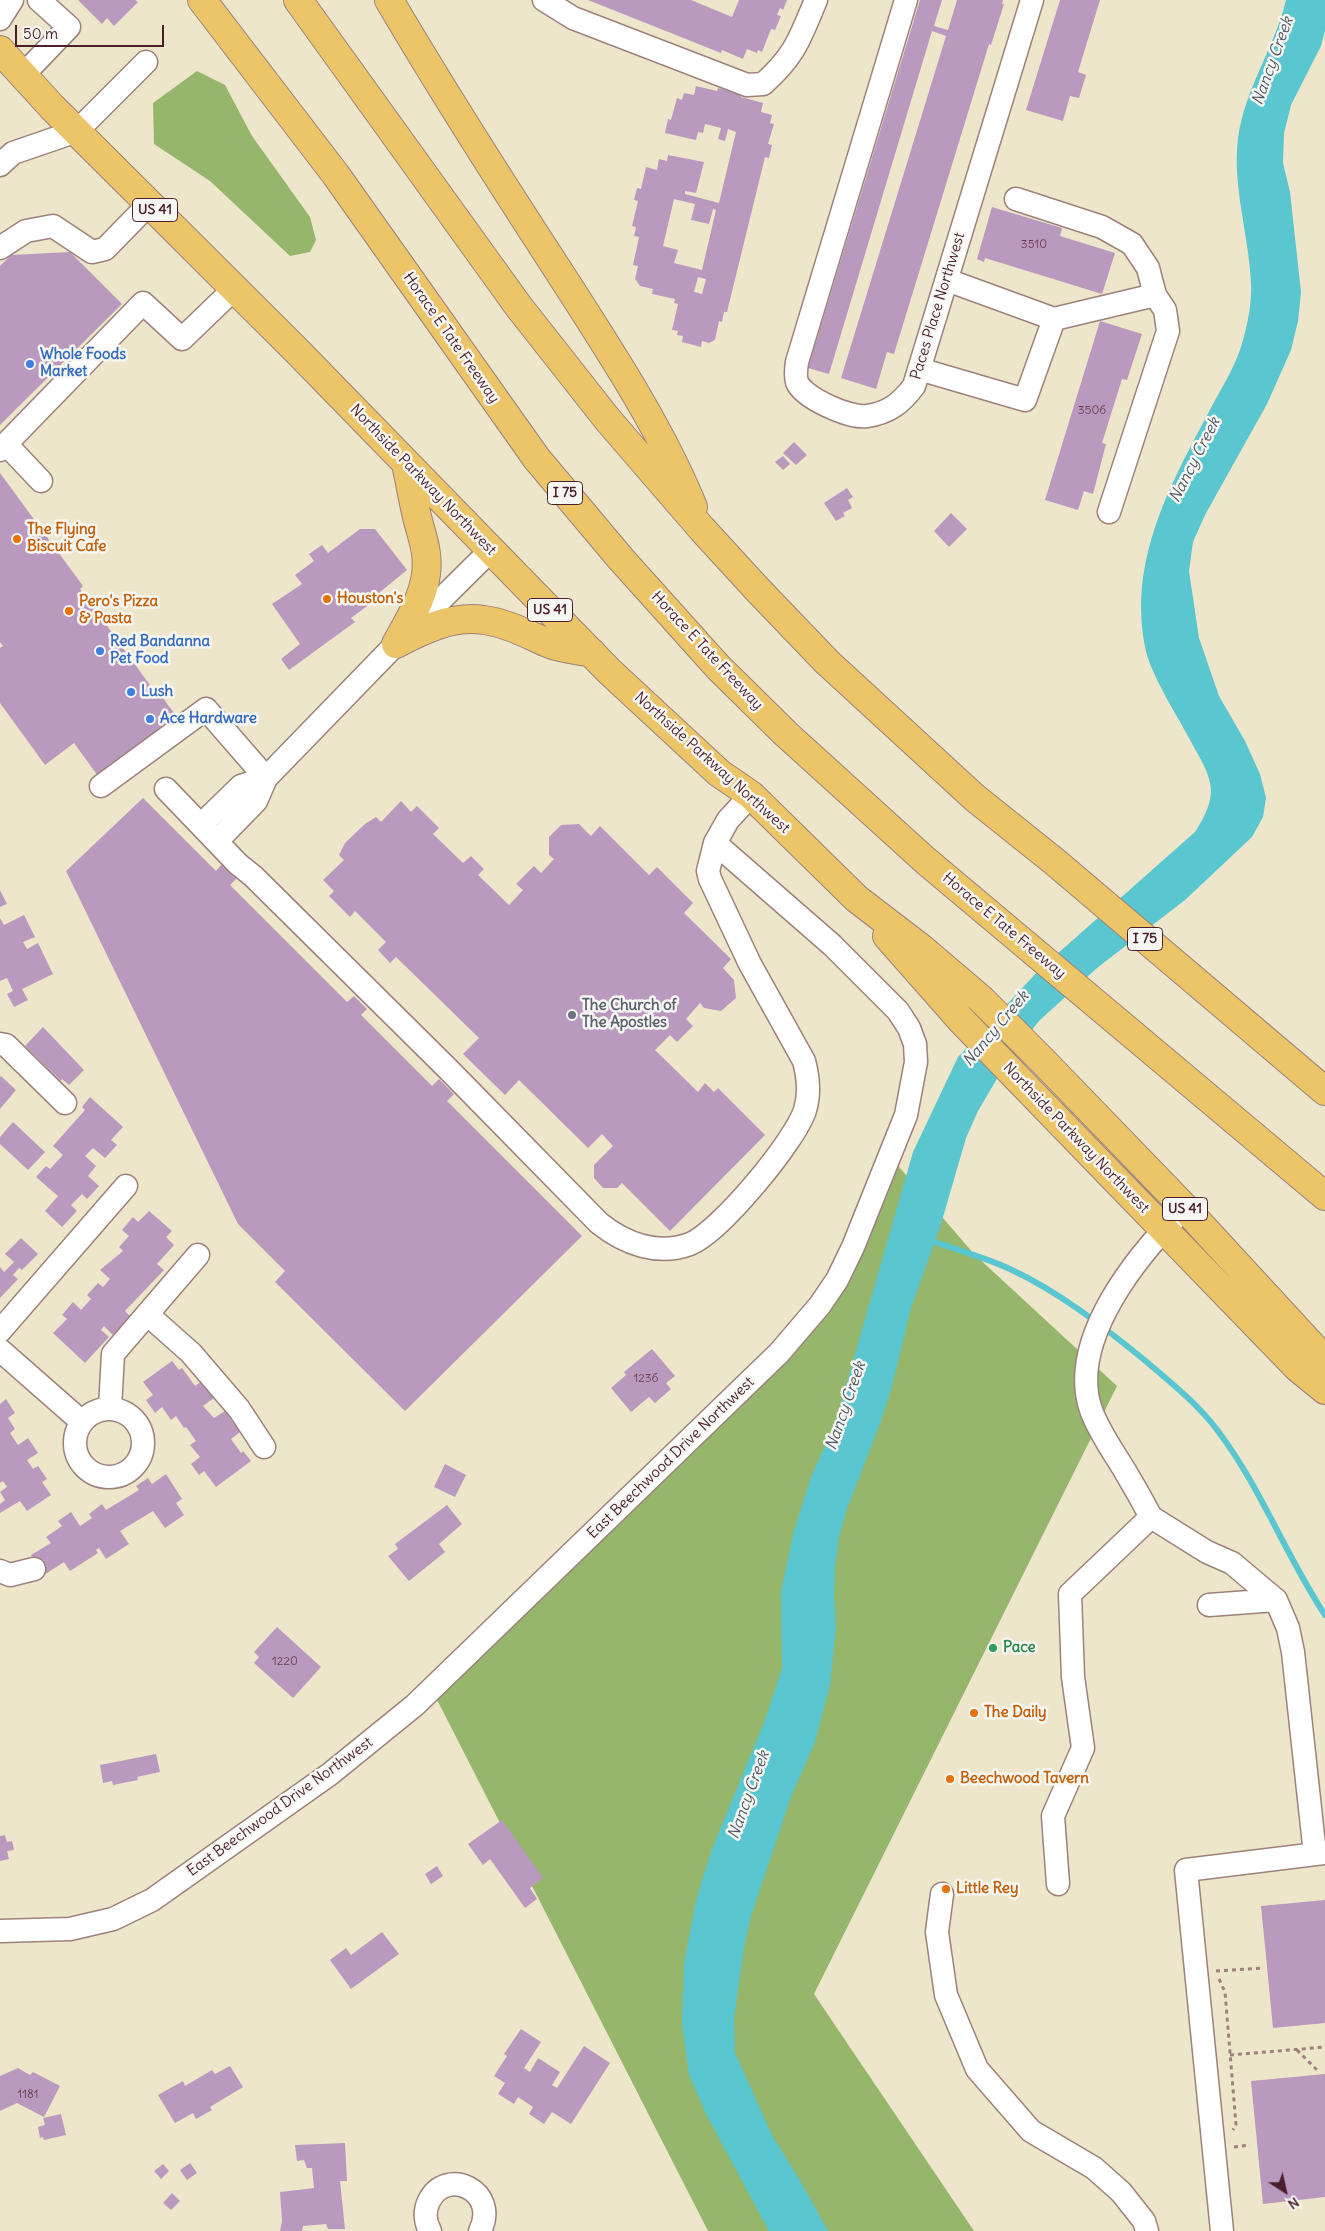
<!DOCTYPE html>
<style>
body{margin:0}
#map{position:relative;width:1325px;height:2231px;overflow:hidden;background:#eee6cb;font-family:Delius,sans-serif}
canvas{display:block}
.north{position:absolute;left:1260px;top:2166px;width:50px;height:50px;-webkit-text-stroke:4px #f6f6f2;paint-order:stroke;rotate:145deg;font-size:14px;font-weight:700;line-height:20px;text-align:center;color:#4a1f2b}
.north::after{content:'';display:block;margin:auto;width:18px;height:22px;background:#4a1f2b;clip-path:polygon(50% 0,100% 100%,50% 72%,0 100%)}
.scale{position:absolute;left:15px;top:25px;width:149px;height:22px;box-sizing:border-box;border:2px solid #4a1f2b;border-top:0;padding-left:6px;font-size:15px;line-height:18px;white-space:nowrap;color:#4a1f2b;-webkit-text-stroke:4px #f6f6f2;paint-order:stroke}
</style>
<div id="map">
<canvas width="1325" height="2231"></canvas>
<div class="north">N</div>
<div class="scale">50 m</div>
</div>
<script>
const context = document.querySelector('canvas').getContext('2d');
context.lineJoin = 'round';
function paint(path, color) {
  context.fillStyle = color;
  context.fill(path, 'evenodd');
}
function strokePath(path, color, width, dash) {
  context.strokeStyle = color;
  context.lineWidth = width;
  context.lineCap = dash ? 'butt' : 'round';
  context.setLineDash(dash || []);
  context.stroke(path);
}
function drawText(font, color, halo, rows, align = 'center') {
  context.font = font + ' Delius,sans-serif';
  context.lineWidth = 5;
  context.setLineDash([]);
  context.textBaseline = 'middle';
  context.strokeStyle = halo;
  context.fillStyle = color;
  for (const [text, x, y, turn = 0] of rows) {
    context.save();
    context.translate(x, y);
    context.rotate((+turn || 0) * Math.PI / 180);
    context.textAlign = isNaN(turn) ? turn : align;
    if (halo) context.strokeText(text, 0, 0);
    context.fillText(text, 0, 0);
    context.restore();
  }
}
const forest = new Path2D(`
 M197,71L225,85L252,136L310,217L316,240L310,252L290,256L210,181L154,144L153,103Z
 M893,1160L974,1254L1117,1386L814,1994L974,2231H708L427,1680L744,1376L843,1265Z`);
const water = new Path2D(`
 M1286,0H1325V31L1321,46L1291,105L1284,133L1283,163L1290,192L1301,292L1298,321L1291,350L1267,404L1205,515L1193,542L1189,571L1199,638L1219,696L1245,741L1260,774L1266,798L1263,817L1252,837L1185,900L1097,968L1039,1021L1008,1060L978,1111L966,1138L941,1224L911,1308L891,1390L879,1426L847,1509L839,1537L835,1567L834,1596L836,1626L830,1685L815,1742L791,1797L751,1916L744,1947L734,2018L735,2053L773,2137L801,2182L828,2231H769L707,2116L689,2075L682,2023L684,1964L695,1905L703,1877L712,1849L765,1720L782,1668L781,1592L793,1534L811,1477L835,1424L913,1152L958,1057L1039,970L1195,832C1204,818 1214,800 1210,783C1207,767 1196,752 1189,738C1176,714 1160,689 1150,664C1143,646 1141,622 1141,603C1143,530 1180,467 1213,404C1224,384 1237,363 1243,340C1248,322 1252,302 1251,283C1249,235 1232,186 1238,138C1245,88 1275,47 1286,0Z`);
const stream = new Path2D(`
 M927,1242H935C960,1251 987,1258 1010,1269C1059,1292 1100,1324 1142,1358C1169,1381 1197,1403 1218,1431C1261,1488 1286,1556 1325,1615`);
const building = new Path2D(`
 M78,0H135L138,2L114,26L107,18L102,24Z
 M588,0H691L732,17L739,0H787L783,10L780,8L777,15L781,16L775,30L771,29L762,52L758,50L757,53L747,49L743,59L722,50L721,53Z
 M920,0H942L934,26L948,30L957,0H1003L1002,4H1004L991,45L989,44L894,354L887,352L876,389L841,378L946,36L932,31L829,374L808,368Z
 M1060,0H1100L1078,72L1086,75L1079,98L1070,96L1063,121L1026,110Z
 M696,86L717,91L718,88L741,93V97L763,103L761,112L772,115L770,123L774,124L768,144L772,145L769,158L765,157L727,312H724L722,322L719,321L715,340L709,343L702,341L701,347L682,342L683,336L677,335L678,331L672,330L678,304L674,303L675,299L652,294L653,289L640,286L635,279L638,266L633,265L639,237L634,236L636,227L632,226L638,201L634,200L637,188L641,189L646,167L657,170L659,159L667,161L668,155L704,162L696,193L685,191V194L719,203L736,132L728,129L725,141L718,139L721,128L705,124L703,133L698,132L696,140L665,133L668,119L671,120L677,98L682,100L684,93L694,95ZM674,199L695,204L691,220L709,224L713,209L716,210L702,270L674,263L678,250L663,246ZM698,277L706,279L702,294L694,292Z
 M992,207L1062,228L1060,236L1115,253L1102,294L985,258L984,262L977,259Z
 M70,252L122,304L0,425V266L11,255Z
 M1100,321L1142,334L1127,380L1122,379L1102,443L1106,444L1093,494L1084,491L1078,510L1045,500Z
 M794,442L807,455L796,465L783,453Z
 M783,456L790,464L783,470L775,462Z
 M0,473L83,586L80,589L89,602L87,603L89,606L92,605L152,688L154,686L177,717L98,776L74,743L45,765L0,703V648L3,646L0,642Z
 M847,488L853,497L848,500L852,508L843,513L845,516L836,521L824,503Z
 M951,513L967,529L949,547L934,531Z
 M360,529H375L407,570L380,592L382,595L351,618L355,622L289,670L281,659L300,644L272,604L302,584L295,575L314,561L309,554L322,545L328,553Z
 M143,798L216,871L222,864L237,878L230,885L347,1002L354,996L367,1009L361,1015L432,1086L439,1079L454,1094L447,1101L582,1236L405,1411L275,1282L285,1271L238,1224L66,871Z
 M401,801L411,812L417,806L439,828L433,834L463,863L471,856L484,869L478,875L509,905L523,890L516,884L534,866L541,873L554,859L549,855V837L561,825L579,824L591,836L600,826L649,875L657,867L693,903L684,913L731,959L723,968L734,980L736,998L721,1011L704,1008L700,1003L686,1019L693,1026L677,1042L670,1035L655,1050L698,1092L705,1083L714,1092L718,1088L765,1135L670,1231L622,1183L617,1188H603L594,1178V1165L613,1146L602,1134L588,1148L519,1080L505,1095L463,1054L479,1038L396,957L390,963L378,950L386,942L355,911L350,917L329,896L334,891L323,880L344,860L339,855L345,843L365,824L376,817L381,822Z
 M0,890L7,904L0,907Z
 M24,915L35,937L23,942L27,949L38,943L53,974L22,989L28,1000L14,1007L7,994L13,991L7,978L0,981V918L4,925Z
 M43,1027L84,1070L69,1085L62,1079L61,1081L25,1046Z
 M1,1076L16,1090L0,1109V1077Z
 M90,1097L123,1127L111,1140L117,1145L105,1158L93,1148L85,1156L96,1166L88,1176L99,1186L87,1199L82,1194L71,1205L77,1211L62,1227L45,1211L58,1196L36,1177L46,1166L50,1169L63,1155L53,1146L85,1110L82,1107Z
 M13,1122L45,1152L28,1170L0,1144V1137Z
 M149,1211L172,1231L166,1237L174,1245L157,1264L164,1270L125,1311L132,1318L114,1336L104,1326L101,1330L109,1337L85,1363L53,1333L67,1319L62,1315L73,1302L81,1310L91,1299L87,1295L98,1283L103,1287L110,1279L100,1270L123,1251L119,1247L129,1236L122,1230L133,1217L138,1222Z
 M21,1238L38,1254L22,1270L19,1268L13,1275L18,1279L0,1298V1267L4,1272L14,1262L5,1254Z
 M652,1349L675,1376L666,1383L671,1389L655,1403L649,1397L631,1412L611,1388L626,1375L624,1372Z
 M172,1361L179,1370L182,1368L195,1386L202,1381L214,1398L203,1406L214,1418L225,1411L240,1432L231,1439L241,1453L243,1451L251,1461L216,1487L204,1471L199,1475L191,1464L200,1457L190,1445L196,1441L186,1427L184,1428L176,1416L171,1420L162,1407L155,1413L146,1400L153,1395L143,1382Z
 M6,1399L15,1413L8,1418L15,1429L10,1433L18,1445L28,1438L38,1453L27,1460L33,1469L38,1466L47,1479L42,1482L51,1495L27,1511L20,1501L0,1513V1504L5,1500L0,1492L7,1487L3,1481L0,1483V1404Z
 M445,1464L466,1475L455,1497L434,1487Z
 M166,1474L182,1499L176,1503L184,1515L165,1528L153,1511L120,1531L129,1544L106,1559L99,1548L96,1550L98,1553L70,1571L64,1562L44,1575L31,1555L51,1543L46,1537L62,1526L58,1521L71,1512L80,1526L92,1518L89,1514L102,1504L106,1510L139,1490L136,1486L148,1478L152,1484Z
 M447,1505L462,1524L439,1544L445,1552L409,1581L388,1556L398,1549L395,1544Z
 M277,1627L321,1667L293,1698L254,1663L259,1657L254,1652Z
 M156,1754L160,1772L137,1777L138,1780L113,1785L112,1781L103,1783L100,1765Z
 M502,1820L543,1878L530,1888L537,1899L525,1908L490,1859L483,1865L468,1844Z
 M5,1835L7,1842L12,1841L14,1850L7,1851L9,1859L0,1861V1836Z
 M437,1866L443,1876L431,1884L425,1874Z
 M1325,1900V2023L1273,2028L1261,1906Z
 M382,1932L399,1954L351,1989L330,1960L346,1948L351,1955Z
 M521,2029L541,2042L524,2068L530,2072L538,2058L560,2072L552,2085L557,2088L584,2046L610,2063L571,2124L552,2112L544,2124L529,2114L533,2107L518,2097L514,2104L498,2094L505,2083L494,2076L507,2056L504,2054Z
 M230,2066L243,2087L210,2107L212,2110L196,2119L193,2113L175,2123L158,2095L183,2081L185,2086L212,2070L215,2074Z
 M18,2068L30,2075L33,2072L60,2086L44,2117L17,2103L0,2111V2076Z
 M1325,2074V2197L1263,2204L1251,2081Z
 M61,2114L66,2135L44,2140L43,2137L40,2138L38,2127L45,2125L43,2118Z
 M345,2143L347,2181H340L345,2229H328L326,2224L303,2226L302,2231H280L282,2221L280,2192L314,2188L312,2168H307L304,2160L297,2161L295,2145Z
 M190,2163L197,2173L187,2180L180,2170Z
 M163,2164L169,2171L161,2179L154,2171Z
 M172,2193L180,2201L171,2210L163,2203Z`);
const path = new Path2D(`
 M1216,1971L1262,1968
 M1219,1979L1225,1992L1236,2125L1233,2130
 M1297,2050L1317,2070
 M1230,2055L1325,2047
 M1234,2147L1250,2145`);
const minor = new Path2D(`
 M544,0L573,18L747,85L763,84C795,56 800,38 816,0
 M906,0L797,362C796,369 795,376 797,382C803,398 851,419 867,416C889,413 901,403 914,386L1032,0
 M0,19L12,0
 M24,74L69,27L39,0
 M0,165L13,153L77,131L146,62
 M1016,199L1102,227L1132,244L1148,268L1155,295L1165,310L1168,331L1109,512
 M0,248L26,231L53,226L92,252L105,249L149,204
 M947,280L1054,319
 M919,369L1025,400L1054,319L1155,295
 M6,444L41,481
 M0,450L143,303L182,339L234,289
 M101,786L206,709L266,778
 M166,789L238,864L253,876L448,1069L599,1223C625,1244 658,1256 690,1244C720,1232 796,1140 805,1110C810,1094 808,1076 804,1061L750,964L710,879L708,871L715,843
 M202,824L241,786L266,778
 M217,841L256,801L266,778L396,644L491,550
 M0,1044L6,1045L65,1103
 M147,1314L191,1353L239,1409L264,1447
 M0,1331L126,1186
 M0,1350L82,1422
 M110,1408L113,1354L198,1255
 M75 1443a34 34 0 1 1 68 0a34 34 0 1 1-68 0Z
 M1151,1517L1207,1552L1232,1563L1276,1600L1288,1628L1293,1652L1315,1854
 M0,1571L10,1575L34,1569
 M1209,1605L1276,1600
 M1058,1884L1053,1816L1083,1748L1073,1677L1070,1594L1151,1517C1143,1502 1134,1486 1125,1471C1113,1451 1099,1432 1091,1410C1067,1340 1138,1254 1185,1208
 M942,1894L937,1932L946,1995L977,2069L1031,2131L1094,2168L1121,2192L1144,2221L1147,2231
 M0,1931L70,1929L113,1919L152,1900L330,1774L415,1705L779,1353L820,1305L837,1280L853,1247L906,1115L916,1062L915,1044L909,1028L898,1011L832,945L715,843L728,820L751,795
 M430,2231C425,2222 424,2211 429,2201C446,2166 500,2191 480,2231
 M1222,2231L1186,1870L1325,1853`);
const major = new Path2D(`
 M0,50L52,107L298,352L609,671L719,773L751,795L857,899L921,948L982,1000L1043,1061L1185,1208L1325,1360
 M396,644C422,630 453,615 484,620C507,623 529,635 550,644C563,649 578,650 592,653
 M396,644C408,622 423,599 426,574C429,553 422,537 417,517C413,500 410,482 406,464
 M887,936L961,1020L1298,1368L1325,1390`);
const highway = new Path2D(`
 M202,0L336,175L537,459L621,559L718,667L786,734L926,861L1325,1196
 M298,0L519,307L608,420L702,529L757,589L827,662L975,798L1055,862L1325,1091
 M389,0C443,92 500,181 558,270C606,345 659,424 693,507`);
const markers = [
 [30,364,5,"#3f7fe0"],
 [17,539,5,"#e8710a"],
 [327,599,5,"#e8710a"],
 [69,611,5,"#e8710a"],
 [100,651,5,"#3f7fe0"],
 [131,692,5,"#3f7fe0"],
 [150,719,5,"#3f7fe0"],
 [572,1015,5,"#6b7280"],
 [993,1648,5,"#2e9e5b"],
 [974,1713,5,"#e8710a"],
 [950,1779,5,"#e8710a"],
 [946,1889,5,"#e8710a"]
];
const numberNames = [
 ["3510",1034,245],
 ["3506",1092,411],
 ["1236",646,1379],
 ["1220",285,1662],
 ["1181",28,2095]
];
const shields = [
 [155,210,45],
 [565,493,35],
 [550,610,45],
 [1145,939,35],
 [1185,1209,45]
];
const shieldNames = [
 ["US 41",155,210],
 ["I 75",565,493],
 ["US 41",550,610],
 ["I 75",1145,939],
 ["US 41",1185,1209]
];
const streetNames = [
 ["Paces Place Northwest",938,306,-73],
 ["Horace E Tate Freeway",451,338,55],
 ["Northside Parkway Northwest",423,480,46],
 ["Horace E Tate Freeway",707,651,47],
 ["Northside Parkway Northwest",712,763,42],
 ["Horace E Tate Freeway",1004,926,40],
 ["Northside Parkway Northwest",1076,1138,46],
 ["East Beechwood Drive Northwest",671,1458,-44],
 ["East Beechwood Drive Northwest",280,1807,-36]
];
const shopNames = [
 ["Whole Foods",40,355],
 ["Market",40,372],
 ["Red Bandanna",110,642],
 ["Pet Food",110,659],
 ["Lush",141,692],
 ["Ace Hardware",160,719]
];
const foodNames = [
 ["The Flying",27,530],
 ["Biscuit Cafe",27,547],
 ["Houston's",337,599],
 ["Pero's Pizza",79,602],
 ["& Pasta",79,619],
 ["The Daily",984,1713],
 ["Beechwood Tavern",960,1779],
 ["Little Rey",956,1889]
];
const worshipNames = [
 ["The Church of",582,1006],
 ["The Apostles",582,1023]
];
const leisureNames = [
 ["Pace",1003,1648]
];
const waterNames = [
 ["Nancy Creek",1273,61,-70],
 ["Nancy Creek",1195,460,-63],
 ["Nancy Creek",996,1029,-50],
 ["Nancy Creek",846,1406,-71],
 ["Nancy Creek",749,1795,-70]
];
paint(forest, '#95b66b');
paint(water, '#59c6d0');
strokePath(stream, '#59c6d0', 6);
paint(building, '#ba99be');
strokePath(minor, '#9c827b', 25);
strokePath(major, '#9c827b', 30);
strokePath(highway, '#9c827b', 30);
strokePath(path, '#9c827b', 3, [4, 4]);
strokePath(minor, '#fff', 22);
strokePath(major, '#ecc569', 28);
strokePath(highway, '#ecc569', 28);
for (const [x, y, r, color] of markers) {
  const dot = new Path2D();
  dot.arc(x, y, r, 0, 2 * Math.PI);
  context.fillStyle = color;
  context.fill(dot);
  strokePath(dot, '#f6f6f2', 2);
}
drawText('12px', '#663e50', null, numberNames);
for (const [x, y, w] of shields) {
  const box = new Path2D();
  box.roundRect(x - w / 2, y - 11.5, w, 23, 4);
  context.fillStyle = '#f6f6f2';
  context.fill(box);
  strokePath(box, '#4a1f2b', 1);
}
drawText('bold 14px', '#4a1f2b', null, shieldNames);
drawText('15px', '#4a1f2b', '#f6f6f2', streetNames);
drawText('bold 15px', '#366cbe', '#f6f6f2', shopNames, 'left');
drawText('bold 15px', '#c56008', '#f6f6f2', foodNames, 'left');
drawText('bold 15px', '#5b616d', '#f6f6f2', worshipNames, 'left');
drawText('bold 15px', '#27864d', '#f6f6f2', leisureNames, 'left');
drawText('italic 16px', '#4f5965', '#f6f6f2', waterNames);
</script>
